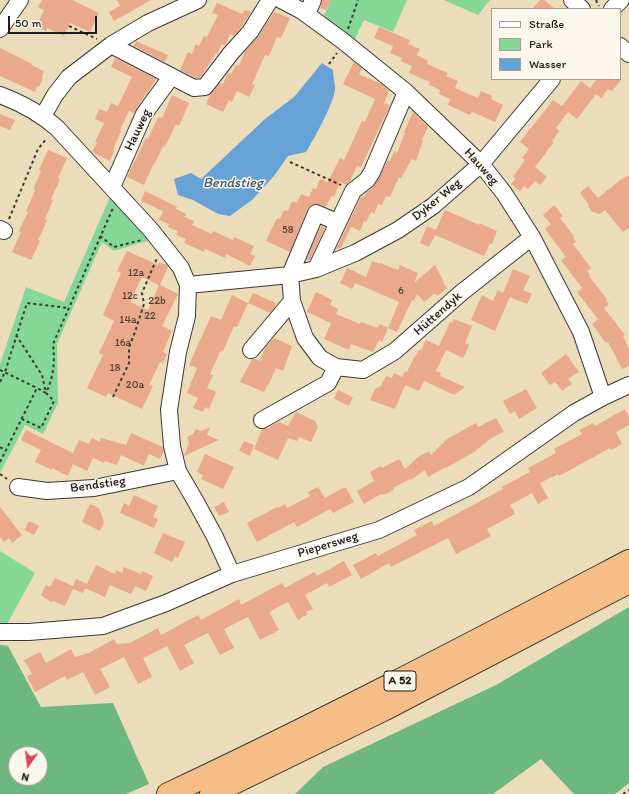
<!DOCTYPE html>
<meta charset="utf-8">
<style>
body{margin:0}
#map{position:relative;width:629px;height:794px;overflow:hidden;background:#ecddba;font-family:Itim,sans-serif}
canvas{display:block}
.legend{position:absolute;left:491px;top:8px;width:130px;height:72px;box-sizing:border-box;background:#fbf7ec;border:1px solid #a29f99;margin:0;padding:5px 7px;list-style:none;font-size:12px;color:#1c1c1c}
.legend li{display:flex;align-items:center;gap:8px;height:20px}
.legend b{width:20px;border:1px solid #a29f99}
.north{position:absolute;left:8px;top:746px;width:40px;height:40px;box-sizing:border-box;background:#fbf7ec;border:1px solid #a29f99;border-radius:50%;rotate:194deg;font-size:11px;font-weight:700;line-height:16px;text-align:center;color:#1c1c1c}
.north::after{content:'';display:block;margin:auto;width:14px;height:18px;background:#d1495b;clip-path:polygon(50% 0,100% 100%,50% 72%,0 100%)}
.scale{position:absolute;left:8px;top:16px;width:89px;height:18px;box-sizing:border-box;border:2px solid #1c1c1c;border-top:0;padding-left:5px;font-size:12px;line-height:14px;white-space:nowrap;color:#1c1c1c;-webkit-text-stroke:3px #fbf7ec;paint-order:stroke}
</style>
<div id="map">
<canvas width="629" height="794"></canvas>
<ul class="legend">
<li><b style="height:5px;background:#fff"></b>Straße</li>
<li><b style="height:11px;background:#85d798"></b>Park</li>
<li><b style="height:11px;background:#67a2d7"></b>Wasser</li>
</ul>
<div class="north">N</div>
<div class="scale">50 m</div>
</div>
<script>
const context = document.querySelector('canvas').getContext('2d');
context.lineJoin = 'round';
function paint(path, color) {
  context.fillStyle = color;
  context.fill(path, 'evenodd');
}
function strokePath(path, color, width, dash) {
  context.strokeStyle = color;
  context.lineWidth = width;
  context.lineCap = dash ? 'butt' : 'round';
  context.setLineDash(dash || []);
  context.stroke(path);
}
function drawText(font, color, halo, rows, align = 'center') {
  context.font = font + ' Itim,sans-serif';
  context.lineWidth = 3;
  context.setLineDash([]);
  context.textBaseline = 'middle';
  context.strokeStyle = halo;
  context.fillStyle = color;
  for (const [text, x, y, turn = 0] of rows) {
    context.save();
    context.translate(x, y);
    context.rotate((+turn || 0) * Math.PI / 180);
    context.textAlign = isNaN(turn) ? turn : align;
    if (halo) context.strokeText(text, 0, 0);
    context.fillText(text, 0, 0);
    context.restore();
  }
}
const green = new Path2D(`
 M331,0H407L393,32L364,20L355,39L324,16Z
 M444,0H490L478,15Z
 M110,197L150,240L114,251L102,242L57,344L58,403L43,434L25,425L0,473V364L26,287L64,302Z
 M0,551L35,573L6,626H0Z`);
const forest = new Path2D(`
 M629,607V783L615,794H574L541,759L493,794H295L323,767L496,685Z
 M0,645L8,646L41,707L113,703L149,784L126,794H0ZM16,754H40V778H16Z`);
const water = new Path2D(`
 M322,63L333,70C333,76 335,83 335,89C334,103 314,139 306,152L288,156L274,176L252,200L230,216L218,214L193,200L178,195L174,179L191,173L201,179L265,119L294,97Z`);
const building = new Path2D(`
 M42,0H72L99,13L90,32L70,23L64,36L47,28L46,31L37,26L44,10L38,7Z
 M117,0H151L114,21L109,12L120,6Z
 M322,0H331L326,10L320,8Z
 M540,0H544L555,9H532Z
 M217,3L242,14L245,10L251,12L242,26L234,36L230,34L225,46L222,44L217,54L216,53L200,78H196L180,70L188,52L192,54L196,44L199,46L204,36L207,37L218,15L212,13Z
 M274,12L290,18L281,38L277,37L269,56L265,55L252,84L255,85L249,97L237,91L232,102L229,100L223,112L206,104L210,95L220,83L223,84L228,73L231,74L236,65L239,66L245,51L258,37Z
 M379,27L410,40L408,44L420,49L417,55L428,61L427,64L448,73L446,76L458,81L455,88L478,98L481,91L492,96L491,99L503,105L495,122L472,112L470,115L448,105L450,99L439,94L440,90L429,85L430,82L409,73L412,66L401,61L402,58L390,53L393,46L374,38Z
 M136,41L168,55L165,62L134,46Z
 M0,48L32,64L31,65L44,71L42,77L43,78L39,87L37,86L35,92L0,76Z
 M115,58L156,79L146,95H145L134,113L129,111L120,130L121,131L113,150L114,151L110,161L92,152L97,143L95,142L104,123L95,119L99,109L107,112L111,103L118,106L132,77L111,67Z
 M354,62L362,69L359,74L381,84L389,91L384,103L390,105L361,167L357,166L350,181L346,185L340,182L334,197L331,196L326,207L315,204L310,206L307,209L290,252L266,241L277,218L280,219L284,210L288,211L292,201L297,203L301,194L309,197L313,188L316,189L320,179L328,182L340,158L344,160L362,121L365,122L375,99L343,84Z
 M594,79H622L612,91L608,89L601,98L596,94L577,119L568,112L556,128L559,131L552,141L554,142L535,167L547,177L540,185L535,181L528,189L524,186L520,191L511,184L515,179L513,177L525,160L522,158L529,149L520,142L553,100L562,106L581,81L590,88L596,80Z
 M172,95L189,103L179,126L176,124L165,147L163,146L154,165H153L144,185L127,177L146,138L148,139L158,117L162,118Z
 M413,112L428,127L422,140L423,141L416,161L412,159L401,178L399,177L390,197L386,196L382,205L378,204L374,214L371,212L366,222L364,221L360,231L351,227L341,248L336,249L361,197H364L367,192L372,189L388,160L390,161L394,151L397,153L405,133L404,132Z
 M0,114L15,120L10,130L0,126Z
 M48,150L67,158L58,178L60,179L51,199L53,200L45,219L47,220L38,240L40,241L31,260L12,252L21,232L19,231L28,212L26,211L35,191L34,187L41,171L39,170Z
 M629,175V228L623,232L605,210L600,214L592,212L588,206L589,205L580,193L588,186L598,198L620,180Z
 M145,191L177,207L176,209L186,214L184,217L194,221L192,225L212,234L213,231L233,240L234,237L254,246L250,254L255,256L250,266L226,254L225,258L205,249L204,252L184,243L186,239L176,235L178,231L168,227L169,224L159,220L163,211L141,201Z
 M554,205L563,216L560,218L574,236L573,237L576,242L573,244L591,268L587,271L590,275L589,276L607,299L606,300L609,304L604,308L625,335L623,336L629,349V366L622,369L608,342L606,343L592,324L598,319L577,292L582,288L561,260L566,257L545,229L551,224L543,215Z
 M445,210L479,225V223L497,231L492,244L490,243L484,256L435,235L429,247L420,243L427,226L436,230Z
 M321,226L325,227L310,260L307,259Z
 M127,251L158,265L159,262L167,265L168,267L160,285L178,294L162,326L172,331L163,352L167,354L163,363L160,362L149,385L153,386L142,409L108,393L106,397L87,388L103,355L99,353L114,321L103,315L121,273L117,271ZM142,277L159,285L148,310L130,302Z
 M372,261L380,264V263L398,270L400,265L418,273L414,283L435,265L443,280L444,284L447,288L437,296L435,293L424,302L417,294L414,301L412,300L397,332L388,328L382,342L379,340L373,352L351,344L349,350L324,339L331,323L307,312L316,292L332,300L330,305L338,309L336,314L360,324L361,322L378,328L380,324L388,328L399,302L355,283L352,289L340,283L347,268L366,277Z
 M513,269L530,276L523,290L532,294L527,304L510,297L495,331L471,320L482,295L493,301L498,290L503,293Z
 M253,293L276,303L275,307L270,313L248,303L237,327L234,326L223,351L221,350L210,374L213,375L207,388L216,392L209,409L205,407L203,412L193,408L198,398L187,393L197,368L189,365L211,316L221,320L232,295L248,303Z
 M454,319L472,326L465,343L469,345L463,358L446,350L436,371L441,373L440,376L465,387L454,395L424,381L419,391L405,385L395,409L370,400L375,389L381,386L386,376L392,378L394,373L402,377L405,371L407,372L414,357H415L419,350H421L426,340L439,346L450,322L452,323Z
 M274,338L292,346L283,371L276,368L269,384L267,386L264,392L240,382L252,359H255L260,361L266,346Z
 M566,354L579,372L568,379L572,384L562,391L555,382L550,385L541,373Z
 M526,389L537,408L519,419L515,411L510,414L503,401Z
 M338,390L353,397L349,406L334,399Z
 M625,409L629,416V425L616,432L622,444L611,450L610,448L559,476L558,474L540,483L548,498L538,504L532,493L510,505L515,514L487,529L491,536L456,554L448,538L391,567L389,563L361,579L353,565L376,553L378,556L417,535L414,530L432,521L434,526L503,489L502,487L530,472L528,468L556,453L554,449L582,434L579,430L593,423L595,426Z
 M296,412L315,421L318,427L311,442L299,437L297,441L288,438L278,460L254,449L262,429L267,428L269,429L271,426L279,422L288,426Z
 M496,418L504,432L493,437L474,452L446,468V467L428,477L425,470L411,480L410,479L393,488L394,489L388,493L382,495L381,494L364,504L357,491L374,481L370,472L381,466L382,468L399,459L405,469L418,457L429,451L431,455L447,439L476,423L478,427Z
 M210,427L207,435L219,440L184,456L189,443L187,437L193,434L196,429L201,431Z
 M26,430L73,453L79,440L89,444L92,438L100,442L101,438L126,445L131,433L163,447L164,451L160,459L149,454L144,466L121,455L117,465L105,461L104,463L93,458L87,471L73,464L68,476L52,468V470L35,462L41,450L21,440Z
 M244,441L254,445L250,456L239,451Z
 M205,454L234,467L223,489L201,479L203,475L197,472Z
 M318,487L325,498L343,488H346L354,502L333,513L330,509L297,527L294,522L257,542L247,523L277,507L278,508L285,504L287,508L310,496L308,492Z
 M134,495L158,506L153,517L158,519L154,528L120,513L124,503L129,506Z
 M224,502L229,512L219,516L214,507Z
 M90,504L99,508L104,522L100,531L82,522Z
 M0,507L22,535L12,543L9,538L4,542L0,537Z
 M29,521L39,526L34,535L24,530Z
 M163,533L185,542L178,558L175,556L172,562L154,553Z
 M344,561L352,575L329,587L327,583L305,595L313,609L306,612L308,614L298,620L288,602L278,607L269,612L279,630L260,640L248,617L224,629L234,648L220,655L208,633L184,645L194,663L180,671L167,646L143,658L152,677L138,684L124,657L100,669L110,687L95,695L83,672L67,680L65,676L35,692L27,676L32,674L24,660L40,652L46,663L71,649L75,657L89,653L114,639L117,644L130,643L158,628L161,635L198,615L201,620L239,599L241,605L282,583L285,588L314,572L317,576Z
 M96,565L115,574L116,570L122,573L124,567L141,574L142,571L153,576L146,591L135,586L131,594L110,585L105,597L85,588Z
 M55,578L73,586L76,579L87,584L83,593L73,589L65,606L53,601L51,602L41,595L46,585L50,587Z`);
const path = new Path2D(`
 M596,0L599,6
 M69,26L97,39
 M348,29L358,0
 M329,64L337,53
 M290,162L341,185
 M9,219L38,149L47,138
 M100,236L114,247L142,240
 M16,335L42,375L46,393L54,401L41,428L22,419
 M0,370L37,388
 M0,382L5,372L27,303L68,308
 M113,397L129,363V347L135,332L144,304L142,293L157,258
 M0,447L6,451
 M0,462L37,388L46,393C54,376 55,362 53,344L113,208
 M0,474L7,479
 M623,794L629,790`);
const minor = new Path2D(`
 M281,0L302,11L343,41L406,92L481,164L504,193L532,237L581,332L603,397
 M572,0L582,9
 M612,9L621,0
 M307,14L313,0
 M0,29L20,0
 M111,45L194,88L205,87L231,53L250,32L270,0
 M620,46L629,54
 M0,95C21,103 40,113 57,128L151,230L181,268L188,285L187,316L178,352L169,410L172,446L178,471L196,502L215,537L232,574
 M43,116L55,95L69,77L111,45L148,23L198,0
 M112,187L144,114L171,77
 M337,222L316,213L290,275L292,301L305,338L320,358L336,367L363,370L395,351L461,293L532,237
 M0,229L4,231
 M316,269L353,191L367,180L372,172L406,92
 M188,285L290,275L316,269L355,253L398,230L433,206L481,164L552,79
 M251,350L292,301
 M262,420L328,383L336,367
 M18,487L47,491L94,488L178,471
 M0,632H29L103,626L166,603L232,574L379,530L469,487L574,413L603,397L629,385`);
const highway = new Path2D(`
 M168,794C324,721 476,641 629,561
 M211,794L385,709L629,582`);
const numberNames = [
 ["58",288,230],
 ["12a",136,273],
 ["6",401,291],
 ["12c",130,296],
 ["22b",157,301],
 ["22",150,316],
 ["14a",128,320],
 ["16a",123,343],
 ["18",115,368],
 ["20a",135,385]
];
const shields = [
 [400,681,32]
];
const shieldNames = [
 ["A 52",400,681]
];
const streetNames = [
 ["Hauweg",138,130,-64],
 ["Hauweg",481,167,48],
 ["Dyker Weg",437,200,-39],
 ["Hüttendyk",438,314,-41],
 ["Bendstieg",98,485,-8],
 ["Piepersweg",328,545,-17]
];
const waterNames = [
 ["Bendstieg",233,183]
];
paint(green, '#85d798');
paint(forest, '#6cb880');
paint(water, '#67a2d7');
paint(building, '#e9a98a');
strokePath(minor, '#3b3934', 18);
strokePath(highway, '#3b3934', 24);
strokePath(path, '#3b3934', 2, [3, 3]);
strokePath(minor, '#fff', 16);
strokePath(highway, '#f6be87', 22);
drawText('11px', '#4f3f38', null, numberNames);
for (const [x, y, w] of shields) {
  const box = new Path2D();
  box.roundRect(x - w / 2, y - 10, w, 20, 3);
  context.fillStyle = '#fbf7ec';
  context.fill(box);
  strokePath(box, '#1c1c1c', 1);
}
drawText('bold 12px', '#1c1c1c', null, shieldNames);
drawText('13px', '#1c1c1c', '#fbf7ec', streetNames);
drawText('italic 14px', '#3e5870', '#fbf7ec', waterNames);
</script>
